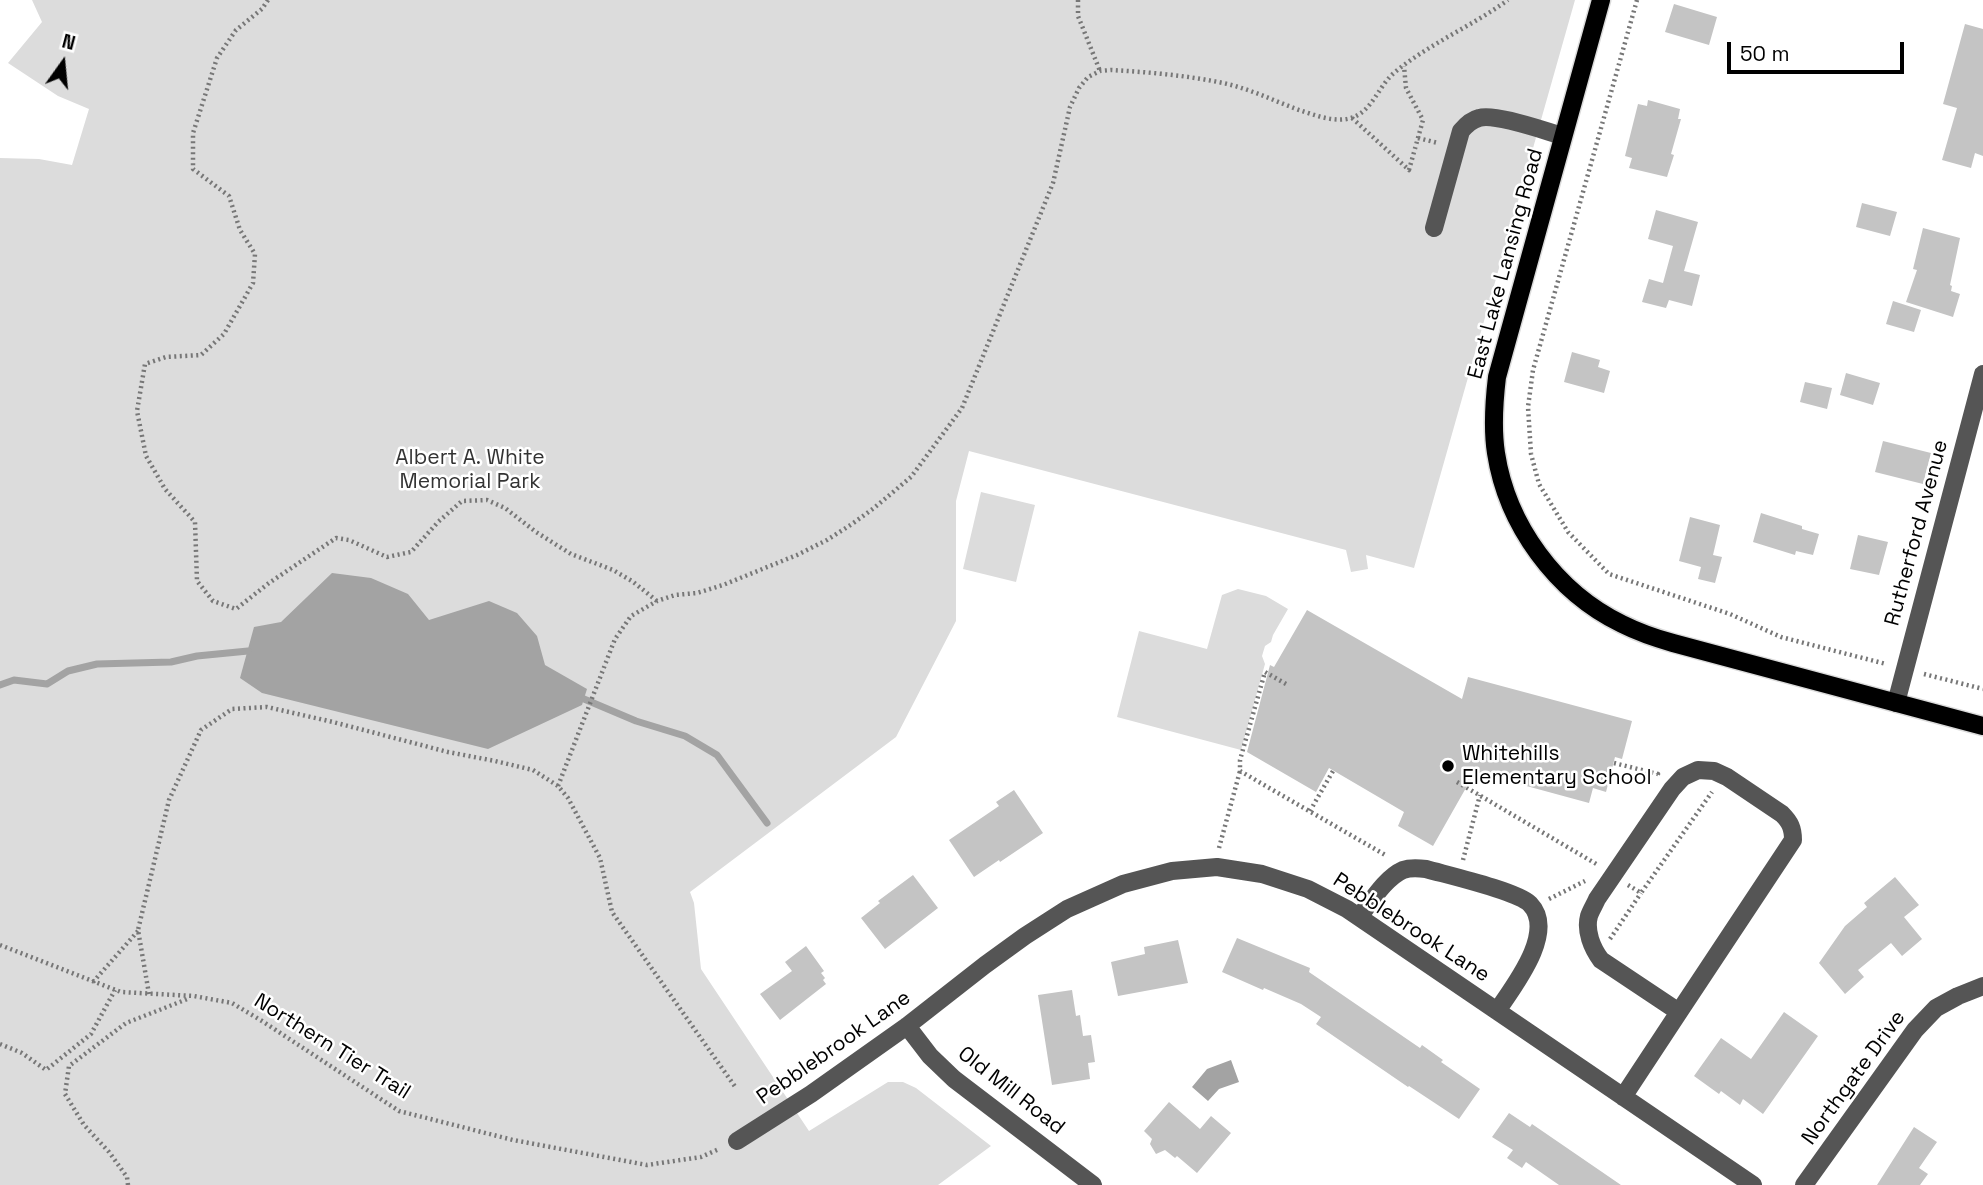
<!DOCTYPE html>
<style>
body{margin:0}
#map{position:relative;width:1983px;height:1185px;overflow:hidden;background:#fff;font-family:"Space Grotesk",sans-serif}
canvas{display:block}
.north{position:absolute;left:28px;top:28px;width:70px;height:70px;-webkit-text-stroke:5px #fff;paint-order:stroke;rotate:15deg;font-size:19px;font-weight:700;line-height:28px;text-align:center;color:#000}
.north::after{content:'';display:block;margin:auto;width:24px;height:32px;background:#000;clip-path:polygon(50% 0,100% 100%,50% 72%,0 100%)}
.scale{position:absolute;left:1727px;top:42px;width:177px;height:32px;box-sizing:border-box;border:4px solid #000;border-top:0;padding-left:9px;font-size:21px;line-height:24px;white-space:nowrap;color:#000;-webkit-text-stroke:5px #fff;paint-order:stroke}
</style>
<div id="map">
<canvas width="1983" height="1185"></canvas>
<div class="north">N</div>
<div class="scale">50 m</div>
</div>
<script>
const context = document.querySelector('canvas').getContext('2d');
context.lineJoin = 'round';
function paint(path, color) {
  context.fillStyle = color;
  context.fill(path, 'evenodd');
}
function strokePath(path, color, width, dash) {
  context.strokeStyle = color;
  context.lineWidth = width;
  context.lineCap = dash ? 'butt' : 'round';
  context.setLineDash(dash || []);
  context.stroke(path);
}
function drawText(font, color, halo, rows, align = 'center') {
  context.font = font + ' "Space Grotesk",sans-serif';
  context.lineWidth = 5;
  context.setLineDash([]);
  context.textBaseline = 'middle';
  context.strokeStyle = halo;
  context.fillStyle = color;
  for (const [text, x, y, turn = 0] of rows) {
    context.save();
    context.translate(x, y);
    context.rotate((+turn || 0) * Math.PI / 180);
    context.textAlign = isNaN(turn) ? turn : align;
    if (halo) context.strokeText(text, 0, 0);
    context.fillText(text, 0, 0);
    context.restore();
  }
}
const green = new Path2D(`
 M32,0H1575L1414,568L1366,555L1368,569L1351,572L1346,550L969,451L956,501V621L896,737L690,892L694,903L701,969L809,1131L888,1082H903L916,1088L991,1146L938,1185H0V158L39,159L72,165L89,109L58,96L8,63L42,22Z
 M981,492L1035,505L1016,582L963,569Z
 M1238,589L1266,596L1288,609L1273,635L1271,642L1265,646L1262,656L1265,664L1241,750L1117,717L1139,631L1207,649L1222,595Z`);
const water = new Path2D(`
 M332,573L371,578L408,594L429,620L489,601L517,613L537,636L545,665L587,689L582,705L488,749L262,693L240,678L254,627L281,622Z
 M1231,1060L1239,1082L1219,1089L1208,1101L1192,1087L1207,1069Z`);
const stream = new Path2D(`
 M0,685L14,680L47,684L68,671L97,664L171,662L197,656L248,651
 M584,699L636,721L685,736L717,755L767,823`);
const building = new Path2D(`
 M1674,4L1717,17L1709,45L1665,32Z
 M1965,24L1983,29V156L1975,153L1971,168L1942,160L1957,108L1943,104Z
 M1648,100L1680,109L1678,119H1681L1671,154L1674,155L1667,177L1629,168L1632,158L1625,156L1638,104L1647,106Z
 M1862,203L1897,212L1890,236L1856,227Z
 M1656,210L1698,222L1684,271L1700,275L1692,306L1669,300L1666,308L1642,302L1649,279L1663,283L1673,246L1648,239Z
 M1923,228L1960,238L1950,285L1952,286L1951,291L1960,294L1953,317L1906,302L1917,270L1913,269Z
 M1893,301L1921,310L1914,332L1886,324Z
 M1572,352L1600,360L1598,367L1610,371L1604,393L1564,382Z
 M1846,373L1880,383L1873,405L1840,395Z
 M1805,382L1832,388L1827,409L1800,402Z
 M1883,441L1931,453L1923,484L1875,472Z
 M1761,513L1802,526V529L1819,534L1813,555L1796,551L1795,555L1753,542Z
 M1690,517L1720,525L1713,555L1722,557L1715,583L1698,579L1701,567L1679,561Z
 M1858,535L1888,542L1879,575L1850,569Z
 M1307,610L1462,699L1468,677L1632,721L1622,759L1615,757L1606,792L1593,788L1589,803L1475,772L1433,846L1398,826L1404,812L1329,768L1316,792L1247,752L1270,665L1274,667Z
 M1014,790L1043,833L1000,862L999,860L974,877L949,840L999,806L996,802Z
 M913,875L938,908L885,949L861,918L880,903L878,901Z
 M1895,877L1919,905L1904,917L1922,939L1902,956L1891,943L1858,970L1864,977L1845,994L1819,963L1845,926L1867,907L1864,903Z
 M1237,938L1310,968L1309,972L1420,1048L1422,1045L1443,1060L1441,1062L1480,1089L1459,1119L1409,1086L1408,1087L1316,1024L1321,1017L1301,1004L1264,988L1263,990L1222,972Z
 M1178,940L1188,983L1118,996L1111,962L1145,954L1144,947Z
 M806,946L824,971L821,973L825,978L823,980L826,984L780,1020L760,994L792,971L785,962Z
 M1072,990L1076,1016L1080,1015L1083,1036L1091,1035L1095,1062L1088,1063L1090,1079L1052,1085L1038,995Z
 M1784,1012L1818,1036L1763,1114L1743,1099L1740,1105L1721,1091L1719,1094L1694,1076L1721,1038L1751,1059Z
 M1169,1102L1200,1129L1211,1116L1231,1133L1197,1173L1177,1156L1175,1158L1165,1150L1156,1154L1150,1144L1152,1139L1144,1131Z
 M1509,1113L1530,1127L1532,1124L1621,1185H1559L1526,1162L1522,1168L1507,1158L1513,1150L1492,1137Z
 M1914,1127L1937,1142L1919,1168L1928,1174L1920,1185H1877Z`);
const path = new Path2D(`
 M268,0L262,9L236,30L217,58L193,133V169L229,196L240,230L255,254L253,283L224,334L201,355L166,357L145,364L137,411L146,456L165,489L195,522L197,581L213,601L236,609L269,583L336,538L349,540L387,557L411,552L438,522L462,501L487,500L505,508L536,532L571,554L613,570L632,581L657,601
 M1078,0V16L1100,71
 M1637,0L1533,370L1528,407L1531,454L1539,484L1568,532L1609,574L1730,614L1781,637L1886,664
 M1352,118L1409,170L1423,120L1406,88L1404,66
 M1418,138L1438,143
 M1924,674L1983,689
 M1286,684L1265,672L1240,760V771L1387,856
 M1614,763L1658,774L1657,776
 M1457,782L1598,865
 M558,786L615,639L631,616L657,601L675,595L697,593L723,585L797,555L827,540L852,524L874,508L911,477L962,408L1053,183L1070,107L1079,88L1088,77L1100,71L1111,70C1146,72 1183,75 1218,82C1246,87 1272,100 1299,110C1315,115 1334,123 1351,118C1373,111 1378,86 1395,72C1429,44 1472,26 1508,0
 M1310,811L1333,771
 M1219,848L1240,771
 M1463,860L1480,795
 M1628,885L1641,893L1712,792
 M1549,899L1585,881
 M1610,939L1641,893
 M0,945L121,992L194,996L232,1003L262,1021L399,1111L513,1140L647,1165L701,1157L719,1149
 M93,982L138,931
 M149,994L138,930L169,800L201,730L232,709L267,707L333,722L448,752L495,761L533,770L558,786L568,798L600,858L612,912L736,1088
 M0,1044L22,1053L46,1070L91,1034L115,990
 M128,1185L127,1177L109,1152L84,1125L65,1094L69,1066L126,1023L190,998`);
const minor = new Path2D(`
 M1434,228L1461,131C1466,125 1471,120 1479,118C1495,113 1545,131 1563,136
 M1896,703L1983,374
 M1698,770L1714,771L1727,777L1782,814C1790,822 1793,828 1793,840L1679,1012L1601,960C1592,948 1585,931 1589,916C1591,910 1595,904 1597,899L1672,789L1683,777Z
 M1359,917C1371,902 1385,878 1403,870C1411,867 1419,868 1426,869C1447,875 1517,891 1530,904C1557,932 1513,987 1497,1011
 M907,1026L930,1056L954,1079L1093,1185
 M1623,1097L1679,1012
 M737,1141L811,1094L907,1026L985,965L1025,936L1067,909L1123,884L1172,871L1217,867L1262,874L1308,889L1347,909L1753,1185
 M1804,1185L1915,1030L1936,1008L1958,996L1983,986`);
const major = new Path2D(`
 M1601,0L1497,377C1494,402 1492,427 1496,453C1507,525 1556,592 1622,624C1638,632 1655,638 1673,643L1983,726`);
const markers = [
 [1448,766,7,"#000"]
];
const streetNames = [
 ["East Lake Lansing Road",1506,264,-75],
 ["Rutherford Avenue",1917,533,-75],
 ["Pebblebrook Lane",1411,928,33],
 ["Northern Tier Trail",332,1047,32],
 ["Pebblebrook Lane",834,1048,-35],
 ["Northgate Drive",1854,1078,-54],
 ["Old Mill Road",1011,1091,38]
];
const parkNames = [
 ["Albert A. White",470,458],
 ["Memorial Park",470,482]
];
const poiNames = [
 ["Whitehills",1462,754],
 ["Elementary School",1462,778]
];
paint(green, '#dcdcdc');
paint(water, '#a3a3a3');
strokePath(stream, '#a3a3a3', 7);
paint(building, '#c4c4c4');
strokePath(major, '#dbdbdb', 21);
strokePath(path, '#777', 4.5, [2, 3.5]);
strokePath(minor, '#555', 18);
strokePath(major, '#000', 18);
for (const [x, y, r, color] of markers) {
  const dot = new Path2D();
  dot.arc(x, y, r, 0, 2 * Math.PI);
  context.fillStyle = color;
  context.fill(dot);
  strokePath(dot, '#fff', 2.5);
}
drawText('21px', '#000', '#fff', streetNames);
drawText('21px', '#333', '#fff', parkNames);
drawText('21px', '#000', '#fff', poiNames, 'left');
</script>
